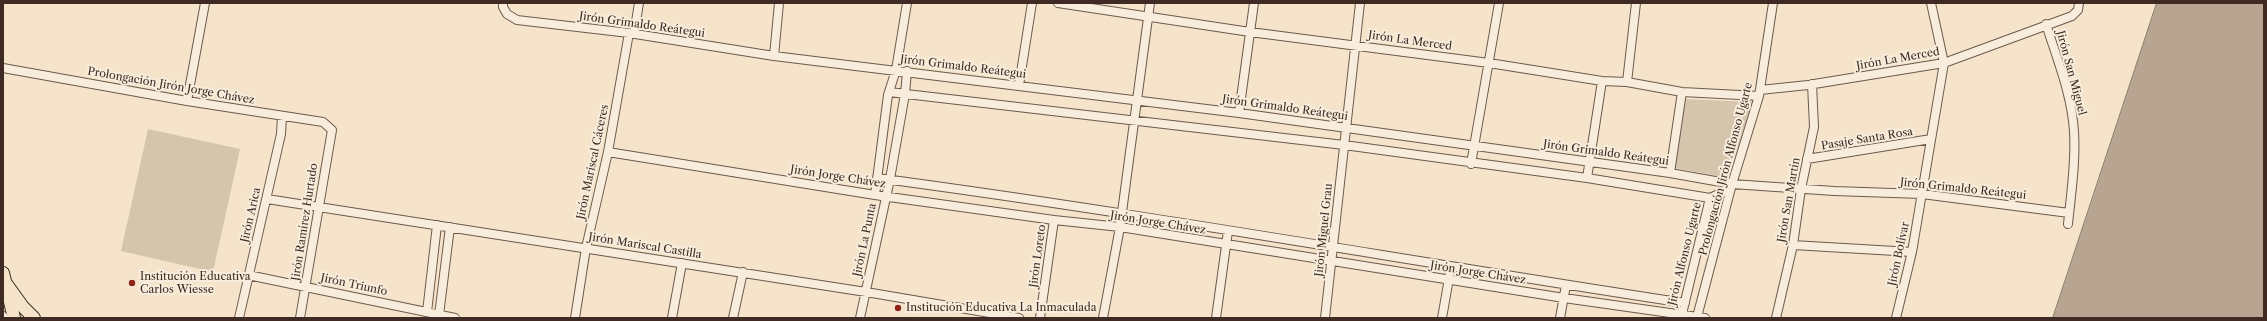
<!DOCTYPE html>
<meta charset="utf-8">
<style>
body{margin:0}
#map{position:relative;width:2267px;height:321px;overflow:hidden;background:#f5e4c9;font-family:"Libre Caslon Text",serif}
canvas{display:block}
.frame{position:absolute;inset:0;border:4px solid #3f2b24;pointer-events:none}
</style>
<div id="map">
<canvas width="2267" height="321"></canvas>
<div class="frame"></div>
</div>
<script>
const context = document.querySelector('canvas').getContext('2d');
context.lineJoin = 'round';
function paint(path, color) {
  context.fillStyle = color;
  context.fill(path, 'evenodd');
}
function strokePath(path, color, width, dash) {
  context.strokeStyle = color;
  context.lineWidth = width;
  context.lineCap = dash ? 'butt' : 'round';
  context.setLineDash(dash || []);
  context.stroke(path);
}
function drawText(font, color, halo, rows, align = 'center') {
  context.font = font + ' "Libre Caslon Text",serif';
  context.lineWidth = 4;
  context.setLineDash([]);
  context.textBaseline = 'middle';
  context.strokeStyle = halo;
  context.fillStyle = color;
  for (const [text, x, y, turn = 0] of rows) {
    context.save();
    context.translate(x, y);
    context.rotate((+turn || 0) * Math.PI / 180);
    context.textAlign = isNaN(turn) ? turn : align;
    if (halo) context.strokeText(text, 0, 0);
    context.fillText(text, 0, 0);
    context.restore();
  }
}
const green = new Path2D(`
 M1685,99L1752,102L1728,178L1675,168Z
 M148,129L240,149L213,272L121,251Z`);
const water = new Path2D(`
 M2157,3H2264V318H2053Z`);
const minor = new Path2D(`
 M503,3V7L507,14L517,20L629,33L774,56L1239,113L1670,173L1732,184L1834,191L1922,194L2069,213
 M1058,3L1250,32L1489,63L1602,81L1627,82L1682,92L1759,96
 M2046,24C2057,59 2072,95 2074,132C2076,162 2071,194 2068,224
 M634,34L639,3
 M774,56L779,3
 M3,68L187,101L323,122L332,130L300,318
 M1627,82L1636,3
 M1019,85L1032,3
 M1760,90L1808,85L1944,63L2072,16L2078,10L2079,3
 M889,92L1344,145L1587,178L1710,198L1727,190L1732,184
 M187,101L205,3
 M1239,113L1254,3
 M608,152L875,195L1054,220L1120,227L1564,298L1705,318
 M1807,159L1931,139
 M1471,164L1499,3
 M1670,173L1682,92
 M877,178C1147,214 1415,262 1685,303
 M1587,178L1602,81
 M875,195L888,95L896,70L907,3
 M267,199L866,292L1019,318
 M1793,245L1912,252
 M248,275L455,318
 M427,312L437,225
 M439,315L450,227
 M3,316L5,318
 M1697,317L1732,184L1759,96L1773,3
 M239,318L281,134L282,116
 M575,318L586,248L608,152L629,33
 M672,318L682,263
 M733,318L743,272
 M860,318L890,179L905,94L907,71
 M1040,318L1054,220
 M1103,318L1120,227L1150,3
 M1216,318L1228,231
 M1325,318L1360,3
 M1442,318L1451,267
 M1560,318L1566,285
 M1681,318L1710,198
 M1776,318L1793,245L1801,189L1814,127L1812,84
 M1896,318L1912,252L1944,63L1931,3`);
const highway = new Path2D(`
 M3,273L14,318
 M5,282L23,307L34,318`);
const markers = [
 [132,283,4,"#8f2418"],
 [898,308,4,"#8f2418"]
];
const streetNames = [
 ["Jirón Grimaldo Reátegui",642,25,8],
 ["Jirón La Merced",1410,41,8],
 ["Jirón La Merced",1898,59,-10],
 ["Jirón Grimaldo Reátegui",963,67,7],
 ["Jirón San Miguel",2071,73,75],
 ["Prolongación Jirón Jorge Chávez",171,86,10],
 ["Jirón Grimaldo Reátegui",1285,108,8],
 ["Pasaje Santa Rosa",1867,139,-9],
 ["Jirón Grimaldo Reátegui",1606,153,8],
 ["Jirón Mariscal Cáceres",593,162,-78],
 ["Prolongación Jirón Alfonso Ugarte",1726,169,-75],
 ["Jirón Jorge Chávez",838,177,9],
 ["Jirón Grimaldo Reátegui",1963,189,6],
 ["Jirón San Martín",1789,200,-80],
 ["Jirón Arica",251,215,-77],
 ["Jirón Ramírez Hurtado",305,222,-81],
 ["Jirón Jorge Chávez",1158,223,9],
 ["Jirón Miguel Grau",1324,230,-84],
 ["Jirón La Punta",865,240,-78],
 ["Jirón Mariscal Castilla",645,246,9],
 ["Jirón Alfonso Ugarte",1685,254,-76],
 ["Jirón Bolívar",1899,254,-78],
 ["Jirón Loreto",1038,256,-82],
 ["Jirón Jorge Chávez",1478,273,9],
 ["Jirón Triunfo",354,285,12]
];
const poiNames = [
 ["Institución Educativa",140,277],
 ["Carlos Wiesse",140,290],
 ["Institución Educativa La Inmaculada",906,308]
];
paint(green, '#d6c5ad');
paint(water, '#b7a591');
strokePath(water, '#877465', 1);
strokePath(minor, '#6c594d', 10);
strokePath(highway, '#3f2b24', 14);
strokePath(minor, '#f8eddc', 8);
strokePath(highway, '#f5e4c9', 12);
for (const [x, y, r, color] of markers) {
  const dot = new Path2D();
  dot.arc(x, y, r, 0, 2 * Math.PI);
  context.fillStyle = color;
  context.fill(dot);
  strokePath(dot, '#f8eddc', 1.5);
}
drawText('11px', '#3f2b24', '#f8eddc', streetNames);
drawText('11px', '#3f2b24', '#f8eddc', poiNames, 'left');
</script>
